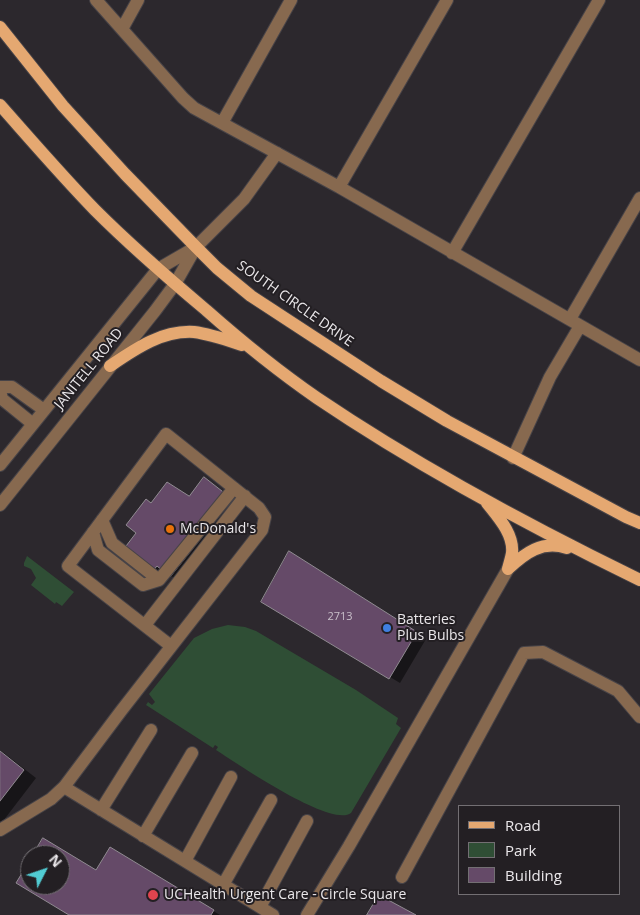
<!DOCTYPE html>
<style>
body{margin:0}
#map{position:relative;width:640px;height:915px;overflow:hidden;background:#2c282d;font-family:"Open Sans",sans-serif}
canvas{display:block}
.legend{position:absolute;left:458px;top:805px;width:162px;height:90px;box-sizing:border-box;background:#231f23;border:1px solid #736f73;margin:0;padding:6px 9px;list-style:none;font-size:15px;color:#eae7ea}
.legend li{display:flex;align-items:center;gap:10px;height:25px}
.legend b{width:25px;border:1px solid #736f73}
.north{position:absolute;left:20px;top:845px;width:50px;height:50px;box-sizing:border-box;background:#231f23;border:1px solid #736f73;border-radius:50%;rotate:49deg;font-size:14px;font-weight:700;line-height:20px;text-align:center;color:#eae7ea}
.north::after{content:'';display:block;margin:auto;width:18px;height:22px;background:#51ccd3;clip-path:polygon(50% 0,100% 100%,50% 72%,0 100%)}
</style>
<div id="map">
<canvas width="640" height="915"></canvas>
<ul class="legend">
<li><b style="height:6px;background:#e5a871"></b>Road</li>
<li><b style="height:14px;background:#2f4e35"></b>Park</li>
<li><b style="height:14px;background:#654a68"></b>Building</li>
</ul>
<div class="north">N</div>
</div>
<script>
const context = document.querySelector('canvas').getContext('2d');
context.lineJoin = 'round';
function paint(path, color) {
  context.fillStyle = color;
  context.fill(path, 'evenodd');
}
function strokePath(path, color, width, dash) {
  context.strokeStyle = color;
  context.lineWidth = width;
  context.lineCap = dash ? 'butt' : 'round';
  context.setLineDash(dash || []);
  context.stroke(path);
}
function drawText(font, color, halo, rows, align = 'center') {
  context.font = font + ' "Open Sans",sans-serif';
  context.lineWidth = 4;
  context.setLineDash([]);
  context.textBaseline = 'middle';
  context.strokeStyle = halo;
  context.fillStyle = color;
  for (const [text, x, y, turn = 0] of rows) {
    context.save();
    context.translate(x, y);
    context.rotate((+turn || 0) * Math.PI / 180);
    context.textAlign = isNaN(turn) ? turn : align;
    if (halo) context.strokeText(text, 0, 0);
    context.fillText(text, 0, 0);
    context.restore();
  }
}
const green = new Path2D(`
 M27,556L74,592L62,606L56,602L55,604L31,585L36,578L31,569L24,566V563Z
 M228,625L245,627L256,631L356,690L398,718L396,724L401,728L351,813C331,828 238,764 216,750L218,747L215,745L213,748L146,705L148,702L152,705L155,702L149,694L194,638L212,629Z`);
const shadow = new Path2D(`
 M204,479L236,502L181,581L171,576L153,571L138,533L151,504L190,497Z
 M299,558L426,639L400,683L263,601Z
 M0,750L36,778L0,825Z
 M43,840L97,872L110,849L220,915H71L18,882L30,862V885H60V855H34Z`);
const building = new Path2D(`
 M204,477L227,495L220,514L170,577L157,566L152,572L123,550L136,533L126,525L146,499L151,503L167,482L189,496Z
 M289,551L417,632L389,679L261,602Z
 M0,751L24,770L0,801Z
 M43,838L96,870L110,847L214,910L211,915H69L16,883L30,860V885H60V855H33Z
 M379,895L416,915H367Z`);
const minor = new Path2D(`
 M96,0L183,98L194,108L339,187L640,360
 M122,29L138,0
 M222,123L291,0
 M339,187L447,0
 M452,253L599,0
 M570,319L640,198
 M0,387H12L44,410
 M0,390L2,399L33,424
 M513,458L550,377L580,326
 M0,465L158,269L196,247L244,199L277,153
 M0,505L155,311L175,284L196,247
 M102,520L112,543L159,580L234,488
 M93,532L98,550L143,585L159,580
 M145,625L245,496
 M64,787L273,915
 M101,810L151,730
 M0,830L51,799L64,787L121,711L262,530L265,517L259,508L166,434L68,566L171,646
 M143,836L192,753
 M185,861L231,777
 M402,877L524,653L543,652L618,691L640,717
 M223,885L271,800
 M260,907L307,821
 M307,915L349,846L508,569`);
const major = new Path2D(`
 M0,27L63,106L125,174L196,247L217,268L251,296L381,381L447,421L626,517L640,523
 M0,105C31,140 62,176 95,210C130,245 168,278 206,310C241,341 278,371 317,398C419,467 529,526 640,580
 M110,366C135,349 162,330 194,332C210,334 227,340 242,345
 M487,503C498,517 514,534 512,553C511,559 509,564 508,569
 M508,569C525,553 542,540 567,548`);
const markers = [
 [170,529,5,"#e8710a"],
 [387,628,5,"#3f7fe0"],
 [153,895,6,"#e0444e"]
];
const numberNames = [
 ["2713",340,617]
];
const streetNames = [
 ["SOUTH CIRCLE DRIVE",295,304,35],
 ["JANITELL ROAD",89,369,-51]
];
const poiNames = [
 ["McDonald's",180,529],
 ["Batteries",397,620],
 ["Plus Bulbs",397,636],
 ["UCHealth Urgent Care - Circle Square",164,895]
];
paint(green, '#2f4e35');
paint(shadow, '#0007');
paint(building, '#654a68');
strokePath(building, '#908b91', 1);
strokePath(minor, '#474347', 14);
strokePath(major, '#474347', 14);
strokePath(minor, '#87694f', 12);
strokePath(major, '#e5a871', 12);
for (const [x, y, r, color] of markers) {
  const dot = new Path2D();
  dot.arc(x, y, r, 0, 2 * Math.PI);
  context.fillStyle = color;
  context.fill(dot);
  strokePath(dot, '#231f23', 2);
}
drawText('11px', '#c9c0ca', null, numberNames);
drawText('14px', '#eae7ea', '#231f23', streetNames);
drawText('14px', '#eae7ea', '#231f23', poiNames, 'left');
</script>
